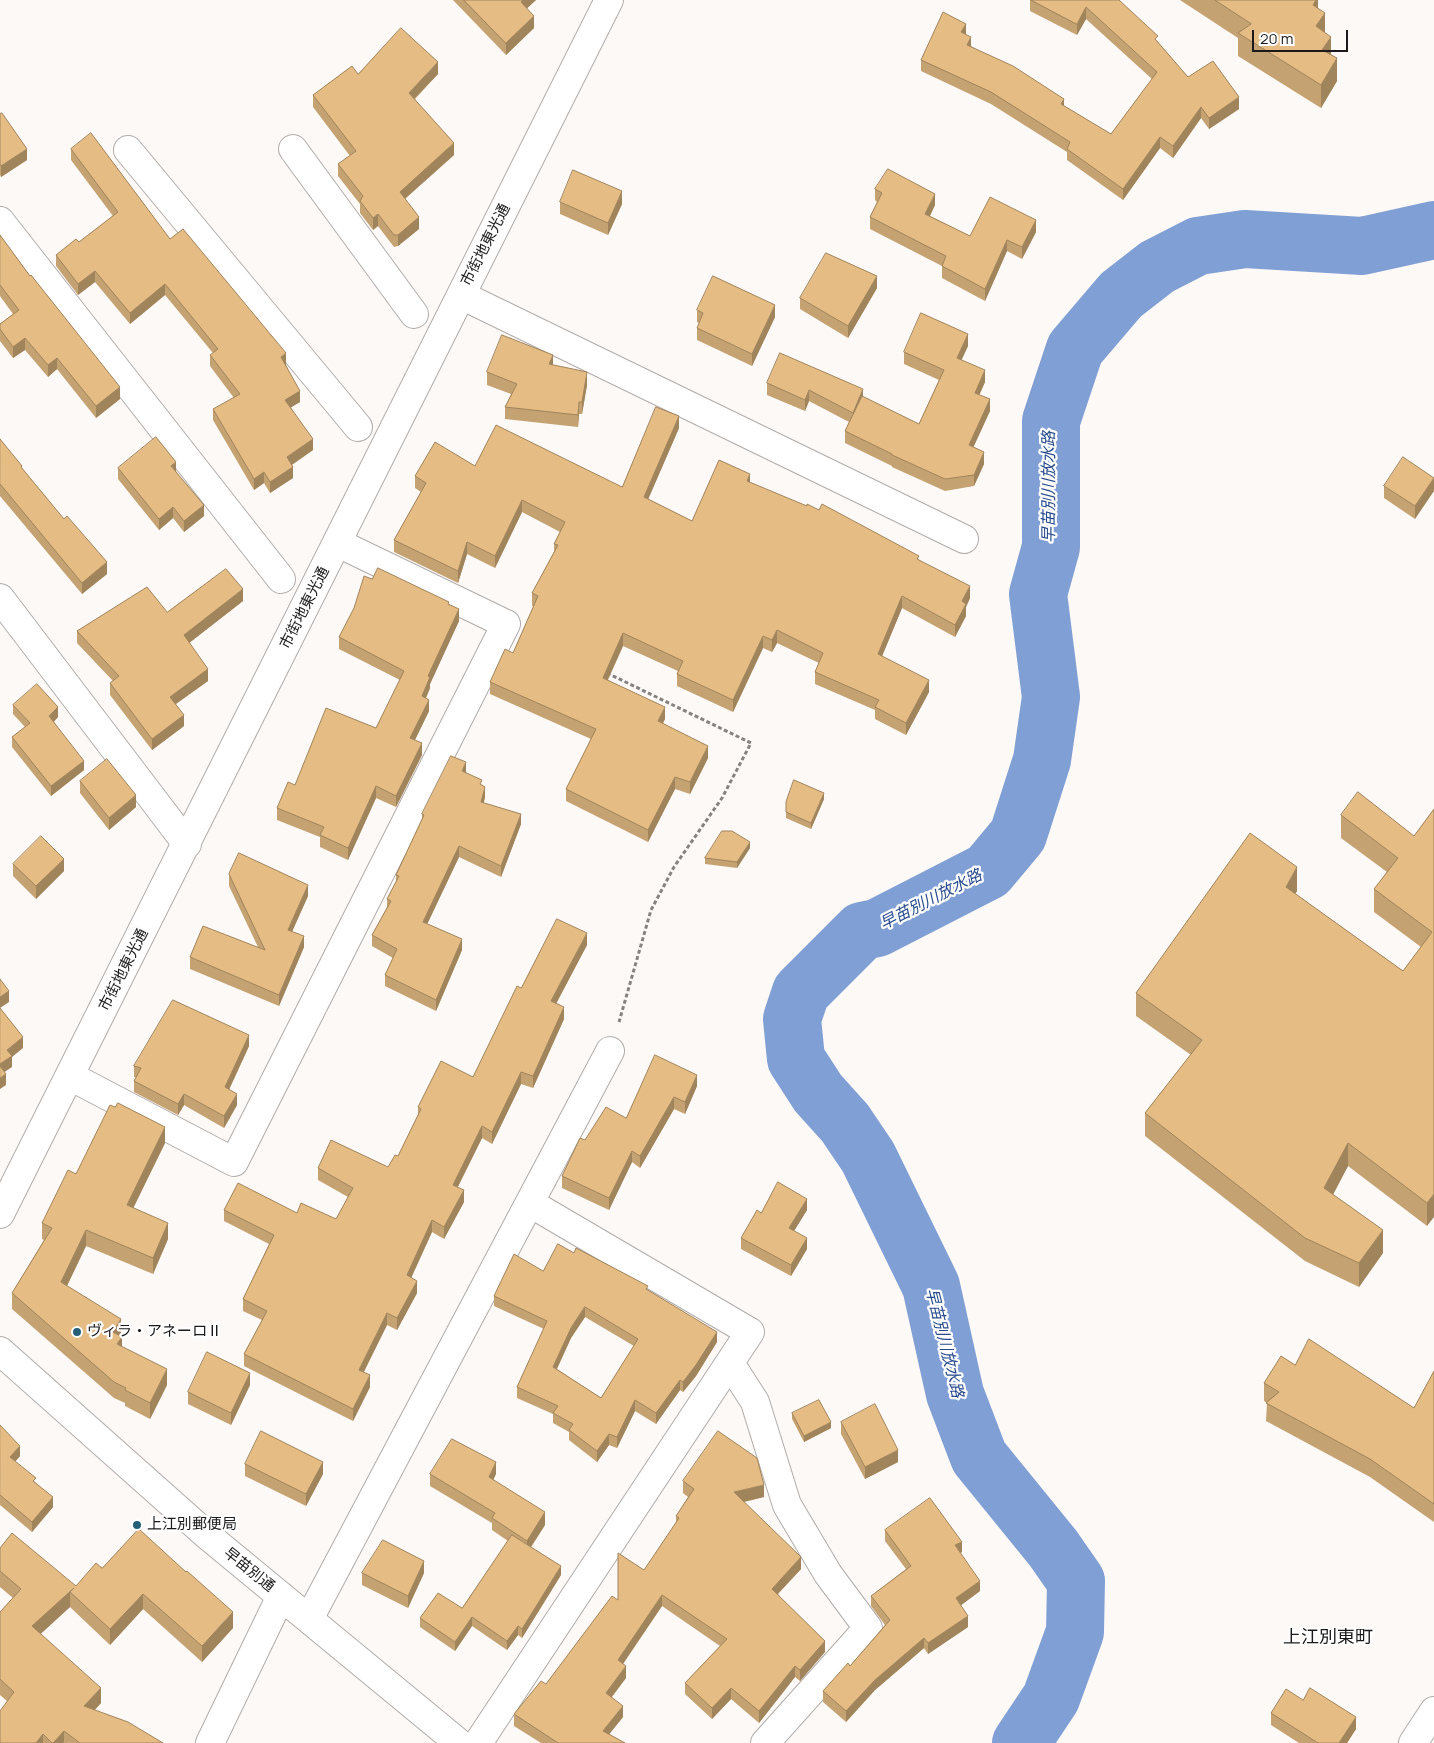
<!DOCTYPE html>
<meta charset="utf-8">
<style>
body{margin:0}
#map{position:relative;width:1434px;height:1743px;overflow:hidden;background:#fdf9f7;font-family:Manrope,sans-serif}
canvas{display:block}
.scale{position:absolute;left:1252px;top:30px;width:96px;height:22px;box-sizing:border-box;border:2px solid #1b1919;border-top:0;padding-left:6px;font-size:15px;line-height:18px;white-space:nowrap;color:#1b1919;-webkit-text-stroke:4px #fff;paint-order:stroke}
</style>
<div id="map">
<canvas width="1434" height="1743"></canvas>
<div class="scale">20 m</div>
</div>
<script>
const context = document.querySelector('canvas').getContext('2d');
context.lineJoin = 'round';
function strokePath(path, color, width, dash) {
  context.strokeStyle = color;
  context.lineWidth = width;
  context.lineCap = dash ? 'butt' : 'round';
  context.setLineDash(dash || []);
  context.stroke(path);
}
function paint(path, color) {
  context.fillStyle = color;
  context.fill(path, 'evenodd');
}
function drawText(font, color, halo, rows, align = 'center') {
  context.font = font + ' Manrope,"Noto Sans JP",sans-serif';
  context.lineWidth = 4.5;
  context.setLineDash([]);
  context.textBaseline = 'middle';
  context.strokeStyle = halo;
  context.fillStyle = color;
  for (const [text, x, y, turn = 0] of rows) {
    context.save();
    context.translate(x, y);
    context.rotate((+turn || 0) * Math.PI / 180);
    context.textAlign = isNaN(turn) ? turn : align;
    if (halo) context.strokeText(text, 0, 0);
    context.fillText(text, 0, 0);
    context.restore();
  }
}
const river = new Path2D(`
 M1021,1743L1051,1698L1075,1632L1076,1581L1053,1548L979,1457L955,1394L931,1286L868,1157L845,1123L818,1093L796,1059L792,1019L801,992L862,931L877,928L988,871L1018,835L1042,760L1051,697L1038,594L1051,547V421L1075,349L1121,295L1157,267L1198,246L1245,239L1362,246L1434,230`);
const path = new Path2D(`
 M607,673L751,743L722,798L674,867L651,910L619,1022`);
const minor = new Path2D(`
 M293,149L414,314
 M128,150L358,427
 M0,221L281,579
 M461,295L964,539
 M0,598L187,844
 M70,1076L234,1162L506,624L338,543
 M0,1214L609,0
 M0,1351L208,1536L459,1743
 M730,1363L755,1402L787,1505L828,1574L868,1628L765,1743
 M309,1619L610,1051
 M210,1743L281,1596
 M478,1743L750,1332L530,1203
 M1413,1743L1434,1711`);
const wall = new Path2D(`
 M453,0H536L527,8L534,28L506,55Z
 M1030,0H1119L1158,42L1188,77L1239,109L1209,129L1201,118L1173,158L1160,148L1123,200L1067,160V152L991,104L921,71V60L966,34L971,46L1064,106L1111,134L1152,79L1086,19L1077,35L1030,11Z
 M1180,0H1318V9L1331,55L1337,81L1321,108L1238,56V38Z
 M358,74H438L415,99L454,155L405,199L419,229L398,246L394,247L378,226L373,230L360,213V204L338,176V164L350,156L313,107V95Z
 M0,114L27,160L1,177L0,175Z
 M71,149L170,239L286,364L300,402L291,407L313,450L292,465L293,478L270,493L264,483L254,490L213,420V409L234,398L210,366V355L213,353L165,295L130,324L95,282L78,295L56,266V255L79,242L113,216L71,160Z
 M875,189L935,205L930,216L970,236L1036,232L1022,259L1007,251L985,301L942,278V266L870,229V217L877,202L875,200Z
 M560,202L622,204L608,235L560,214Z
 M0,235L120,399L96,418L57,369L48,377L25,350L13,358L0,341V324L13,314L0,296Z
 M877,288L848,338L800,309V298Z
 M697,310L775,317L752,366L697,340V328L699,323L697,322Z
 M968,346L961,360L985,382L979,395L990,411L973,447L984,464L974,486L945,491L892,467V466L845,443V431L849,422L809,401L805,411L767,395V383L863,397L919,424L939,380L904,364V352Z
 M553,365L587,385L582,414H579L578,427L505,419V407L511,394L487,385V372Z
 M679,428L648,499L692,521L750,483L919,560L970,598L966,607V616L955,637L902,608L882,656L929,692L906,735L875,719V710L815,684V672L819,663L777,643L772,652L763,648L733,712L677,686V674L678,671L623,646L608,680L665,719L663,723L708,758L690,794L675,789L648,842L566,801V789L591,739L490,694V682L513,653L534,606H532V593L554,552V544L560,532L522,512L495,568L467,554L458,583L394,552V540L421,492L415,488V476L475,466L622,487Z
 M0,439L22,468L107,574L82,594L0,496Z
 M118,468L176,471L204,516L184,532L173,518L159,530L118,479Z
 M1434,478L1415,519L1384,498V486Z
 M372,579L449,604L459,621L430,684V688L426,698L429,711L415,740L422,755L396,807L376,798L348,860L320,847V837L277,820V808L295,785L376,728L400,680L339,649V637Z
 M243,601L189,643L208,681L176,704L184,726L152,750L110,695V683L113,681L77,643V631L167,612Z
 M13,705L58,717L54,722L84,770L51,796L12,747V737L25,727L13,714Z
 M466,772L482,785L485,797L484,803L521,824L501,877L459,857L427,924L462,950L436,1011L385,986V975L393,958L372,946V935L387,907V899L396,882V875L422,819V814Z
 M80,781L136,807L109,830L80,793Z
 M824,799L811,829L786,818V802Z
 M1434,809L1427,1226L1348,1166L1333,1195L1383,1253L1359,1287L1305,1261L1145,1136V1113L1191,1055L1136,1016V993L1297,891L1295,894L1403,971L1421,947L1374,912V889L1387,872L1341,838V815L1414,836Z
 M750,848L737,868L705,864V858Z
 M13,864L64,871L36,899L13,876Z
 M229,874L308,896L292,931L304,947L279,1006L190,969V957L258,947L229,886Z
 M587,945L556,1004L564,1019L533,1088L521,1084L492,1144L482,1138L458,1187L464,1202L444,1239L432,1232L411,1278L417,1293L397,1330L387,1325L364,1372L370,1387L353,1421L244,1366V1354L262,1320L243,1311V1299L269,1244L224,1221V1210L297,1213L336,1219L348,1197L318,1180V1168L388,1167L398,1156L418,1115V1107L473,1077L521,988Z
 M249,1046L229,1090L237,1105L224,1128L184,1105L178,1115L134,1092V1081L136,1077H134V1066Z
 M697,1086L685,1114L674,1109L640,1168L632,1162L609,1210L562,1188V1176L585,1140L626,1118Z
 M165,1143L133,1208L168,1239L153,1274L86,1246L67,1286L121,1335L122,1347L167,1385L150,1419L125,1406V1403L114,1398L12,1309V1293L44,1240L42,1239V1223L76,1174Z
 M807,1210L794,1231L807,1249L791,1276L741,1249V1238L761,1213Z
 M574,1253L648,1290L717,1342L696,1376L683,1392L680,1390L656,1424L635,1411L617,1448L609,1445L597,1462L569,1440V1432L553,1423V1414L517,1398V1387L544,1329L494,1306V1296L543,1271ZM585,1317L634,1346L601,1398L557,1369L571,1338Z
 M1295,1365L1414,1408L1434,1371V1522L1370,1477L1266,1421L1267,1403L1264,1401V1383Z
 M250,1385L231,1425L188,1404V1392Z
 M792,1413L831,1428L804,1442L792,1419Z
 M841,1422L898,1462L865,1479L841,1434Z
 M0,1425L20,1456L15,1462L36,1483L53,1507L32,1532L0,1505Z
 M245,1464L323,1474L306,1506L245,1476Z
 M430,1474H496L493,1479L545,1525L531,1547L561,1575L522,1638L518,1635L507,1650L472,1626L455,1651L420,1627V1618L462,1608L508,1541L492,1530V1523L430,1486Z
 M683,1481L764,1497L744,1502L801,1569L778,1594L825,1652L800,1681L795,1677L759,1723L731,1699L712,1719L685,1694V1683L720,1646L662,1606L623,1664L626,1678L612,1697L623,1717L609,1734L625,1743H541L514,1726V1714L546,1684L644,1570L676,1524V1516L688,1497L683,1493Z
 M885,1530L962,1552L960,1553L980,1591L961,1605L968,1627L928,1654L924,1648L875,1690L846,1722L823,1702V1691L850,1666L885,1625L871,1606V1596L906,1569L885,1541Z
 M0,1548L76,1586L102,1568L233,1628L202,1662L143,1609L110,1645L70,1607L40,1634L101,1703L95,1710L163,1743H0L7,1701L0,1695V1612L13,1598L0,1587Z
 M362,1573H424L408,1608L362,1585Z
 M1303,1700L1356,1729L1347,1743H1299L1271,1725V1713Z`);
const shadedWall = new Path2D(`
 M523,0H536L521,14V2Z
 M1316,0H1318V22L1313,5Z
 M1086,7V19L1077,35V24Z
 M1325,13V37L1316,26Z
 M534,16V28L506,55V43Z
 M966,24V35L961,32Z
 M971,37V48L967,45Z
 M1331,37V60L1322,50Z
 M1337,58V81L1321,108V85Z
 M438,62V74L409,104V93Z
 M1239,97V109L1209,129V118Z
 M1064,99V111L1061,104Z
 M1201,107V118L1173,158V146Z
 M1160,137V148L1123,200V189Z
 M454,143V155L400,203V192Z
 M27,149V160L1,177V166Z
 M622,191V204L608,235V223Z
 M935,194V205L925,226V214Z
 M378,214V226L373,230V218Z
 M419,217V229L398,246V235Z
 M1036,220V232L1022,259V247Z
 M1007,240V251L985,301V289Z
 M95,271V282L78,295V284Z
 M877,276V288L848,338V326Z
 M165,284V295L130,324V313Z
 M775,305V317L752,366V354Z
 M968,334V346L957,370V358Z
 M25,338V350L13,358V347Z
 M286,353V364L281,368V357Z
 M553,355V367L549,364Z
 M57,358V369L48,377V365Z
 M985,370V382L975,405V393Z
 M587,372V385L582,414V402Z
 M120,387V399L96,418V406Z
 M863,389V401L853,424V413Z
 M809,390V401L805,411V400Z
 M300,391V402L285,411V400Z
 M990,399V411L969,457V445Z
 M579,402V414L578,427V415Z
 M679,416V428L644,509V497Z
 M313,439V450L287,468V457Z
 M984,452V464L974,486V475Z
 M176,462V473L171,466Z
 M293,467V478L270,493V482Z
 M264,472V483L254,490V479Z
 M750,474V486L747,481Z
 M1434,478V491L1415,519V506Z
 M522,500V512L495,568V556Z
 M204,505V516L184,532V521Z
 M173,507V518L159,530V519Z
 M467,542V554L458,583V571Z
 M107,562V574L82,594V583Z
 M970,586V598L966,607V616L955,637V625L962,601Z
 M243,589V601L184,647V635Z
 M902,596V608L878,666V654Z
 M459,609V621L430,684V688L422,707V696L428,676Z
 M777,630V643L772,652V640Z
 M623,633V646L603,690V678Z
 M763,636V648L733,712V700Z
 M208,669V681L170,708V697Z
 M929,680V692L906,735V723Z
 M429,700V711L410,750V738Z
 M58,707V717L49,726V716Z
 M665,707V719L658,733V721Z
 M184,715V726L152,750V739Z
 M422,743V755L396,807V796Z
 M708,746V758L690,794V782Z
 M84,761V770L51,796V786Z
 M466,762V773L462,771Z
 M675,777V789L648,842V830Z
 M376,786V798L348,860V848Z
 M485,787V797L481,812V802Z
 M824,793V799L811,829V823Z
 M136,795V807L109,830V818Z
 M521,814V824L501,877V866Z
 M750,842V848L737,868V862Z
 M459,846V857L423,933V922Z
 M64,859V871L36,899V886Z
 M1297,867V891L1286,910V887Z
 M308,885V896L288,941V930Z
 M587,933V945L551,1013V1001Z
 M304,936V947L279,1006V995Z
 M462,939V950L436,1011V1000Z
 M9,991V1002L0,1008V997Z
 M564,1007V1019L533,1088V1076Z
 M249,1035V1046L225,1098V1087Z
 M23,1037V1048L12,1057V1067L0,1075V1064L7,1050Z
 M521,1072V1084L492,1144V1132Z
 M6,1074V1085L0,1089V1078Z
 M697,1075V1086L685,1114V1102Z
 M184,1094V1105L178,1115V1104Z
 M237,1094V1105L224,1128V1116Z
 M674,1097V1109L640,1168V1156Z
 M482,1126V1138L453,1196V1185Z
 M165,1127V1143L127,1221V1205Z
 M1348,1143V1166L1324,1211V1188Z
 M632,1151V1162L609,1210V1198Z
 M464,1190V1202L444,1239V1227Z
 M1434,1194V1217L1427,1226V1203Z
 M807,1199V1210L789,1239V1228Z
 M432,1220V1232L407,1287V1275Z
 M168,1223V1239L153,1274V1258Z
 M86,1230V1246L61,1298V1282Z
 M1383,1230V1253L1359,1287V1263Z
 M807,1238V1249L791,1276V1265Z
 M417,1281V1293L397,1330V1318Z
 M585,1307V1317L571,1338L553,1377V1367L571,1328Z
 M387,1313V1325L359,1381V1370Z
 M121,1319V1335L113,1347V1332Z
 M717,1332V1342L696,1376L683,1392V1382Z
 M122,1337V1353L117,1344Z
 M167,1369V1385L150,1419V1403Z
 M250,1373V1385L231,1425V1413Z
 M370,1375V1387L353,1421V1409Z
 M680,1380V1390L656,1424V1413Z
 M635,1400V1411L617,1448V1437Z
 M831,1422V1428L804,1442V1436Z
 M609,1434V1445L597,1462V1451Z
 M20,1446V1456L10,1467V1457Z
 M898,1450V1462L865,1479V1467Z
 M323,1462V1474L306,1506V1494Z
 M496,1462V1474L489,1489V1477Z
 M764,1485V1497L734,1504V1492Z
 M53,1497V1507L32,1532V1522Z
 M545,1512V1525L527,1553V1541Z
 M962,1542V1552L955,1556V1545Z
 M801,1557V1569L772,1600V1589Z
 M424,1561V1573L408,1608V1596Z
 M561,1566V1575L522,1638V1629Z
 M980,1581V1591L956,1609V1598Z
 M74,1588L70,1592V1607L32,1642V1626Z
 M143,1594V1609L110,1645V1629Z
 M662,1595V1606L618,1671V1660Z
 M233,1612V1628L202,1662V1646Z
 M968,1616V1627L928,1654V1643Z
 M472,1617V1626L455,1651V1642Z
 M518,1626V1635L507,1650V1641Z
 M924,1638V1648L875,1690L846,1722V1711L875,1680Z
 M825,1641V1652L800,1681V1670Z
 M626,1666V1678L606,1704V1693Z
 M795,1666V1677L759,1723V1711Z
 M101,1688V1703L84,1721V1706Z
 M731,1688V1699L712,1719V1708Z
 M623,1706V1717L603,1742V1731Z
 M1356,1717V1729L1347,1743H1339Z
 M64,1731V1743H53Z
 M43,1734V1743H36Z`);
const building = new Path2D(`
 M464,0H523L521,2L534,16L506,43Z
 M1031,0H1119L1158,36L1155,39L1188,77L1213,61L1239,97L1209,118L1201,107L1173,146L1160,137L1123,189L1067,149L1070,142L991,92L921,60L943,12L966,24L961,32L971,37L967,45L1013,66L1064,99L1061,104L1111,134L1157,72L1086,7L1077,24Z
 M1215,0H1316L1313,5L1325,13L1316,26L1331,37L1322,50L1337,58L1321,85L1238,33L1251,24Z
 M401,28L438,62L409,93L454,143L400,192L419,217L398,235H394L378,214L373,218L360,201L363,196L338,164L356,151L313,95L352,66L358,74Z
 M2,113L27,149L1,166L0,164V114Z
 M91,133L170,239L183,229L286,353L281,357L300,391L285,400L313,439L287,457L293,467L270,482L264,472L254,479L213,409L240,394L210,355L218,349L165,284L130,313L95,271L78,284L56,255L76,239L79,242L118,212L71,149Z
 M888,169L935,194L925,214L970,236L990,197L1036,220L1022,247L1007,240L985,289L942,266L946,256L870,217L882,193L875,189Z
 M573,170L622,191L608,223L560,202Z
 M0,235L30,276L31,275L120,387L96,406L57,358L48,365L25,338L13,347L0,329V324L19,310L0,285Z
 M826,253L877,276L848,326L800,298Z
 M713,276L775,305L752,354L697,328L703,313L697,310Z
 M921,313L968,334L957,358L985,370L975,393L990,399L969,445L984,452L974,475L945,479L892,455V454L845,431L862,396L919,424L944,370L904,352Z
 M502,335L553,355L549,364L587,372L582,402H579L578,415L505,407L517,384L487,372Z
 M780,353L863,389L853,413L809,390L805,400L767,383Z
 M656,407L679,416L644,497L692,521L719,460L750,474L747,481L807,506V504L819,510L822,504L919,556L917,559L970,586L962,601L966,604L955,625L902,596L878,654L929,680L906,723L875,707L879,700L815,672L823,653L777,630L772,640L763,636L733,700L677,674L683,661L623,633L603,678L665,707L658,721L708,746L690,782L675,777L648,830L566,789L596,729L490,682L505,649L513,653L538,596L532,593L558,545L554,544L565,522L522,500L495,556L467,542L458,571L394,540L426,483L415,476L435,442L475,466L496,425L622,487Z
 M156,437L176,462L171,466L204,505L184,521L173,507L159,519L118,468Z
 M0,439L22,466L21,467L64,519L67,516L107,562L82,583L0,484Z
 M1403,457L1434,478L1415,506L1384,486Z
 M378,568L449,602L448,604L459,609L428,676L430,677L422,696L429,700L410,738L422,743L396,796L376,786L348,848L320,835L324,827L277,808L288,782L295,785L326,708L376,728L404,671L339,637L354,608L364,576L372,579Z
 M226,569L243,589L184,635L208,669L170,697L184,715L152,739L110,683L119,676L77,631L147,587L167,612Z
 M37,684L58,707L49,716L84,761L51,786L12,737L30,723L13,705Z
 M451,756L466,762L462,771L482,780L480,784L485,787L481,802L521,814L501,866L459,846L423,922L462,939L436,1000L385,975L397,949L372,935L391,901L387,899L399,876L396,875L424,815L422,814Z
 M107,759L136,795L109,818L80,781Z
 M794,780L824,793L811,823L786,812V802Z
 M1358,792L1414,836L1434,809V1194L1427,1203L1348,1143L1324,1188L1383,1230L1359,1263L1305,1238L1145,1113L1202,1040L1136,993L1250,833L1297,867L1286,887L1403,971L1432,932L1374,889L1398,858L1341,815Z
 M722,831H732L750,842L737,862L705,858Z
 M41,836L64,859L36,886L13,864Z
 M239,853L308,885L288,930L304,936L279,995L190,957L203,926L265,950L229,874Z
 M557,919L587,933L551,1001L564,1007L533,1076L521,1072L492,1132L482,1126L453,1185L464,1190L444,1227L432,1220L407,1275L417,1281L397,1318L387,1313L359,1370L370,1375L353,1409L244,1354L267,1311L243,1299L274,1235L224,1210L238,1183L297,1213L301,1203L336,1219L353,1188L318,1168L331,1140L388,1167L395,1155L398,1156L421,1109L418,1107L441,1061L473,1077L517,986L521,988Z
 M0,979L9,991L0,997Z
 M173,1000L249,1035L225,1087L237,1094L224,1116L184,1094L178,1104L134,1081L141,1068L134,1066Z
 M0,1008L23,1037L7,1050L12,1056L0,1064Z
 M655,1055L697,1075L685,1102L674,1097L640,1156L632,1151L609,1198L562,1176L580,1138L585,1140L606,1107L626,1118Z
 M0,1066L6,1074L0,1078Z
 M118,1103L165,1127L127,1205L168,1223L153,1258L86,1230L61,1282L121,1319L113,1332L122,1337L117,1344L167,1369L150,1403L125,1390L126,1388L114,1382L12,1293L52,1228L42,1223L68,1170L76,1174L110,1105L115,1107Z
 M778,1182L807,1199L789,1228L807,1238L791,1265L741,1238L757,1210L761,1213Z
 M558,1244L574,1253L576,1248L648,1286L646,1289L717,1332L696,1365L683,1382L680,1380L656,1413L635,1400L617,1437L609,1434L597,1451L569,1430L573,1424L553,1413L558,1406L517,1387L547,1321L494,1296L514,1254L543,1271ZM585,1307L638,1339L601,1398L553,1367L571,1328Z
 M1309,1339L1414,1408L1434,1371V1504L1370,1459L1266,1403L1279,1392L1264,1383L1281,1356L1295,1365Z
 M207,1352L250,1373L231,1413L188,1392Z
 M819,1400L831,1422L804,1436L792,1413Z
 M875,1404L898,1450L865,1467L841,1422Z
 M0,1425L20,1446L10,1457L36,1478L33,1481L53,1497L32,1522L0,1495Z
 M261,1431L323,1462L306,1494L245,1464Z
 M718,1431L757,1458L764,1485L734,1492L801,1557L772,1589L825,1641L800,1670L795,1666L759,1711L731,1688L712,1708L685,1683L727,1639L662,1595L618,1660L626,1666L606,1693L623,1706L603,1731L625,1743H558L514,1714L541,1681L546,1684L612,1596L618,1600V1553L644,1570L679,1518L676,1516L694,1489L683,1481Z
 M452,1439L496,1462L489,1477L545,1512L527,1541L492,1518L495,1513L430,1474Z
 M930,1498L962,1542L955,1545L980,1581L956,1598L968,1616L928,1643L924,1638L875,1680L846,1711L823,1691L848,1663L850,1666L890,1620L871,1596L911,1566L885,1530Z
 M139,1529L186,1572L187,1571L233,1612L202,1646L143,1594L110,1629L70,1592L74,1588L32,1626L101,1688L84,1706L128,1722L163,1743H80L64,1731L53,1743H52L43,1734L36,1743H0V1711L14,1692L0,1679V1612L21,1589L0,1571V1548L12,1533L76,1586L96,1563L102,1568Z
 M512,1535L561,1566L522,1629L518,1626L507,1641L472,1617L455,1642L420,1618L438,1593L462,1608Z
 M383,1540L424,1561L408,1596L362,1573Z
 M1310,1688L1356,1717L1339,1743H1318L1271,1713L1286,1689L1303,1700Z`);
const markers = [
 [77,1332,5,"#255e77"],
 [137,1525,5,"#255e77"]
];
const streetNames = [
 ["市街地東光通",486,245,-63],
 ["市街地東光通",305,608,-63],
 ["市街地東光通",124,970,-63],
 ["早苗別通",249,1570,39]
];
const poiNames = [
 ["ヴィラ・アネーロⅡ",87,1332],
 ["上江別郵便局",147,1525]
];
const waterNames = [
 ["早苗別川放水路",1050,487,-90],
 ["早苗別川放水路",931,900,-27],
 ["早苗別川放水路",944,1343,76]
];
const quarterNames = [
 ["上江別東町",1328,1638]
];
strokePath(river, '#809fd5', 58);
strokePath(minor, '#b0acaa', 30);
strokePath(path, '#858281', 3, [4, 2.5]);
strokePath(minor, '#fff', 28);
paint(wall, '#c5a271');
paint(shadedWall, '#a0845c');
paint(building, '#e5bc83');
strokePath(building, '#a0845c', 1);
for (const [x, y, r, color] of markers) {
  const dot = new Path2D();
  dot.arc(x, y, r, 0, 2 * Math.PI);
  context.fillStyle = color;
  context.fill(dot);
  strokePath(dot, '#fff', 2);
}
drawText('15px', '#1b1919', '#fff', streetNames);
drawText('15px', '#1b1919', '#fff', poiNames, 'left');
drawText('italic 16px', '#274a8c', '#fff', waterNames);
drawText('18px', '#1b1919', '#fff', quarterNames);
</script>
